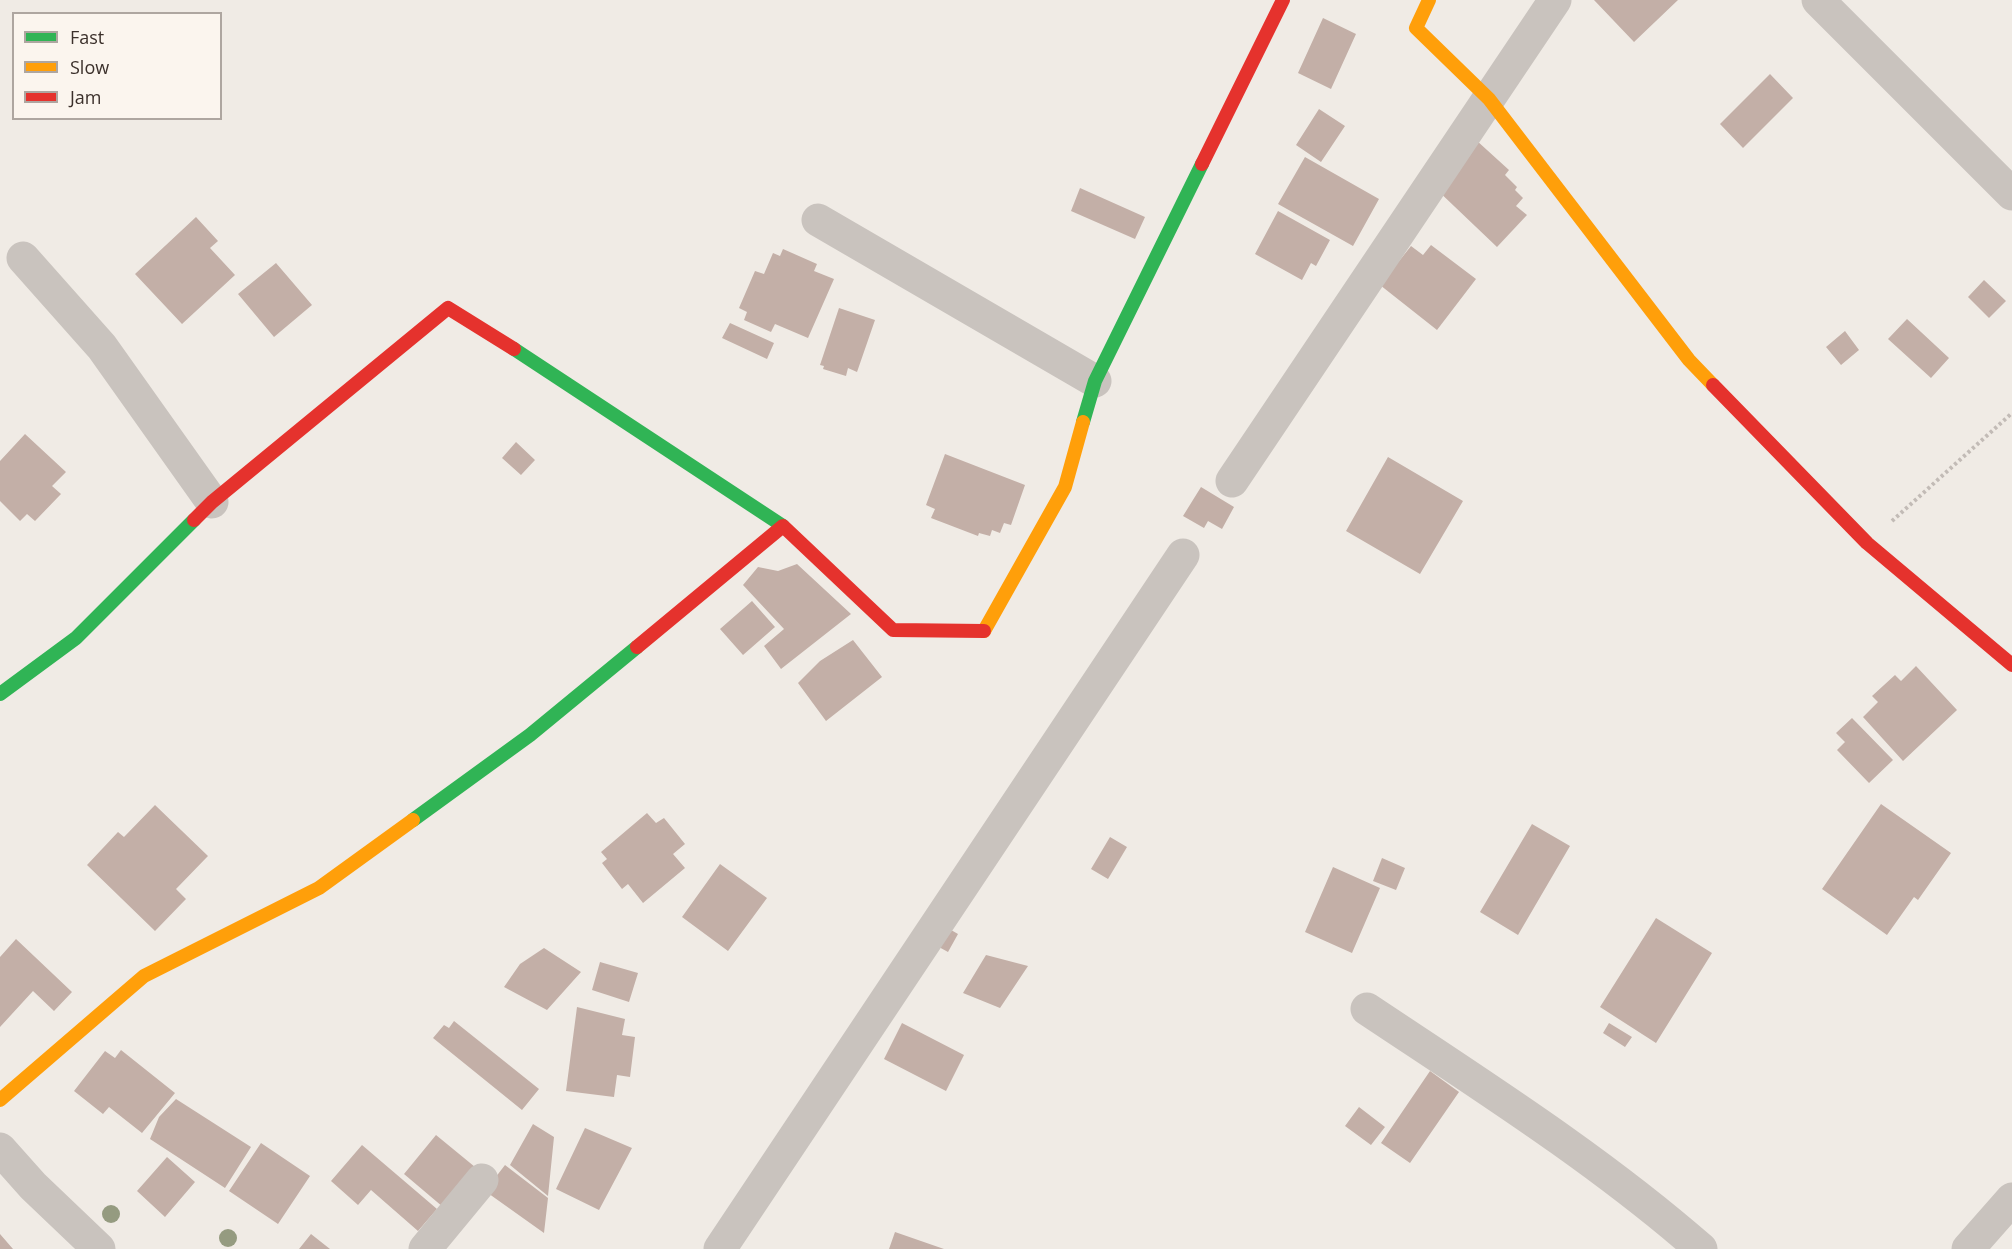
<!DOCTYPE html>
<style>
body{margin:0}
#map{position:relative;width:2012px;height:1249px;overflow:hidden;background:#f0ebe5;font-family:"Open Sans",sans-serif}
canvas{display:block}
.legend{position:absolute;left:12px;top:12px;width:210px;height:108px;box-sizing:border-box;background:#fbf5ee;border:2px solid #aea6a0;margin:0;padding:8px 10px;list-style:none;font-size:18px;color:#3b302b}
.legend li{display:flex;align-items:center;gap:12px;height:30px}
.legend b{width:30px;border:2px solid #aea6a0}
</style>
<div id="map">
<canvas width="2012" height="1249"></canvas>
<ul class="legend">
<li><b style="height:8px;background:#30b455"></b>Fast</li>
<li><b style="height:8px;background:#ff9f0a"></b>Slow</li>
<li><b style="height:8px;background:#e5322d"></b>Jam</li>
</ul>
</div>
<script>
const context = document.querySelector('canvas').getContext('2d');
context.lineJoin = 'round';
function paint(path, color) {
  context.fillStyle = color;
  context.fill(path, 'evenodd');
}
function strokePath(path, color, width, dash) {
  context.strokeStyle = color;
  context.lineWidth = width;
  context.lineCap = dash ? 'butt' : 'round';
  context.setLineDash(dash || []);
  context.stroke(path);
}
const building = new Path2D(`
 M1594,0H1678L1634,42Z
 M1323,18L1356,34L1331,89L1298,73Z
 M1770,74L1793,98L1743,148L1720,124Z
 M1319,109L1345,126L1321,162L1296,145Z
 M1476,140L1509,170L1505,175L1517,187L1515,190L1523,198L1516,206L1527,215L1497,247L1433,186Z
 M1305,157L1379,199L1353,246L1278,204Z
 M1080,188L1145,217L1135,239L1071,211Z
 M1278,211L1330,240L1316,266L1311,263L1302,280L1255,254Z
 M196,217L218,241L210,248L235,275L182,324L135,274Z
 M1431,245L1476,279L1437,330L1380,285L1411,246L1423,255Z
 M783,249L817,264L814,271L834,279L808,338L775,324L771,332L744,320L747,312L739,308L755,271L764,274L773,253L780,256Z
 M276,263L312,305L274,337L238,294Z
 M1984,280L2006,301L1989,318L1968,297Z
 M839,308L875,320L857,372L848,368L846,376L823,369L824,366L820,365Z
 M1907,319L1949,358L1931,378L1888,339Z
 M730,323L774,343L767,359L722,338Z
 M1845,331L1859,350L1841,365L1826,347Z
 M25,434L66,472L52,486L61,494L35,521L27,514L20,521L0,501V461Z
 M516,442L535,460L521,475L502,458Z
 M945,454L1025,485L1011,525L1004,523L1000,533L992,530L990,536L979,533L978,536L931,518L935,509L926,505Z
 M1388,457L1463,501L1420,574L1346,531Z
 M1201,487L1234,507L1222,529L1208,521L1204,528L1183,516Z
 M797,564L851,614L781,669L764,646L784,629L743,585L758,567L778,571Z
 M752,601L775,627L743,655L720,629Z
 M853,640L882,677L826,721L798,683L820,661Z
 M1916,666L1957,710L1903,761L1863,717L1878,702L1872,696L1895,675L1901,681Z
 M1852,718L1893,760L1869,783L1837,750L1845,742L1836,733Z
 M1881,804L1951,853L1918,900L1914,897L1887,935L1822,889Z
 M155,805L208,856L176,889L186,899L155,931L87,865L118,832L124,837Z
 M647,813L656,823L664,818L685,844L673,854L685,868L643,903L628,884L622,889L602,863L607,859L601,852Z
 M1532,824L1570,846L1518,935L1480,912Z
 M1110,837L1127,847L1108,879L1091,869Z
 M1382,858L1405,868L1396,890L1373,881Z
 M720,864L767,898L728,951L682,917Z
 M1333,867L1380,888L1352,953L1305,932Z
 M1656,918L1712,953L1656,1043L1600,1007Z
 M939,923L958,934L948,952L928,941Z
 M16,939L72,992L54,1011L33,991L0,1027V957Z
 M544,948L581,972L547,1010L504,987L520,964Z
 M986,955L1028,966L1000,1008L963,993Z
 M600,962L638,973L629,1002L592,990Z
 M577,1007L625,1019L622,1035L635,1037L630,1077L617,1075L614,1097L566,1091Z
 M454,1021L539,1089L522,1110L433,1038L444,1025L449,1028Z
 M902,1023L964,1055L946,1091L884,1059Z
 M1609,1023L1632,1037L1625,1047L1603,1033Z
 M121,1050L175,1093L142,1133L109,1107L103,1114L74,1091L105,1051L115,1058Z
 M1430,1071L1459,1092L1410,1163L1381,1143Z
 M176,1099L251,1147L225,1188L150,1139L159,1117Z
 M1359,1107L1385,1127L1371,1145L1345,1126Z
 M533,1124L554,1137L548,1196L510,1165Z
 M585,1128L632,1148L599,1210L556,1189Z
 M436,1135L475,1167L443,1207L404,1174Z
 M261,1143L310,1176L278,1224L229,1191Z
 M362,1145L437,1209L418,1231L371,1190L358,1205L331,1181Z
 M167,1157L195,1182L165,1217L137,1191Z
 M505,1165L548,1198L544,1233L485,1191Z
 M895,1232L944,1249H889Z
 M0,1234L13,1249H0Z
 M311,1234L330,1249H299Z`);
const path = new Path2D(`
 M1892,521L2012,413`);
const street = new Path2D(`
 M1818,0L2012,194
 M818,220L1095,381
 M23,258L102,347L212,502
 M1232,481L1555,0
 M1367,1009C1481,1085 1598,1159 1701,1249
 M0,1149L33,1186L99,1249
 M425,1249L482,1180
 M720,1249L1183,555
 M1968,1249L2012,1199`);
const fast = new Path2D(`
 M514,349L783,526
 M1083,422L1095,381L1202,164
 M0,694L76,638L194,520
 M413,820L530,735L637,647`);
const slow = new Path2D(`
 M1429,0L1416,28L1489,99L1689,360L1713,385
 M984,631L1065,487L1083,422
 M0,1100L144,976L319,888L413,820`);
const jam = new Path2D(`
 M1202,164L1283,0
 M1713,385L1867,543L2012,665
 M194,520L212,502L448,308L514,349
 M637,647L783,526L893,630L984,631`);
const trees = [
 [111,1214],
 [228,1238]
];
paint(building, '#c3afa7');
strokePath(path, '#c2bbb6', 4, [3, 3]);
strokePath(street, '#c9c3be', 33);
strokePath(fast, '#30b455', 14);
strokePath(slow, '#ff9f0a', 14);
strokePath(jam, '#e5322d', 14);
context.fillStyle = '#959b80';
for (const [x, y] of trees) {
  context.beginPath();
  context.arc(x, y, 9, 0, 2 * Math.PI);
  context.fill();
}
</script>
